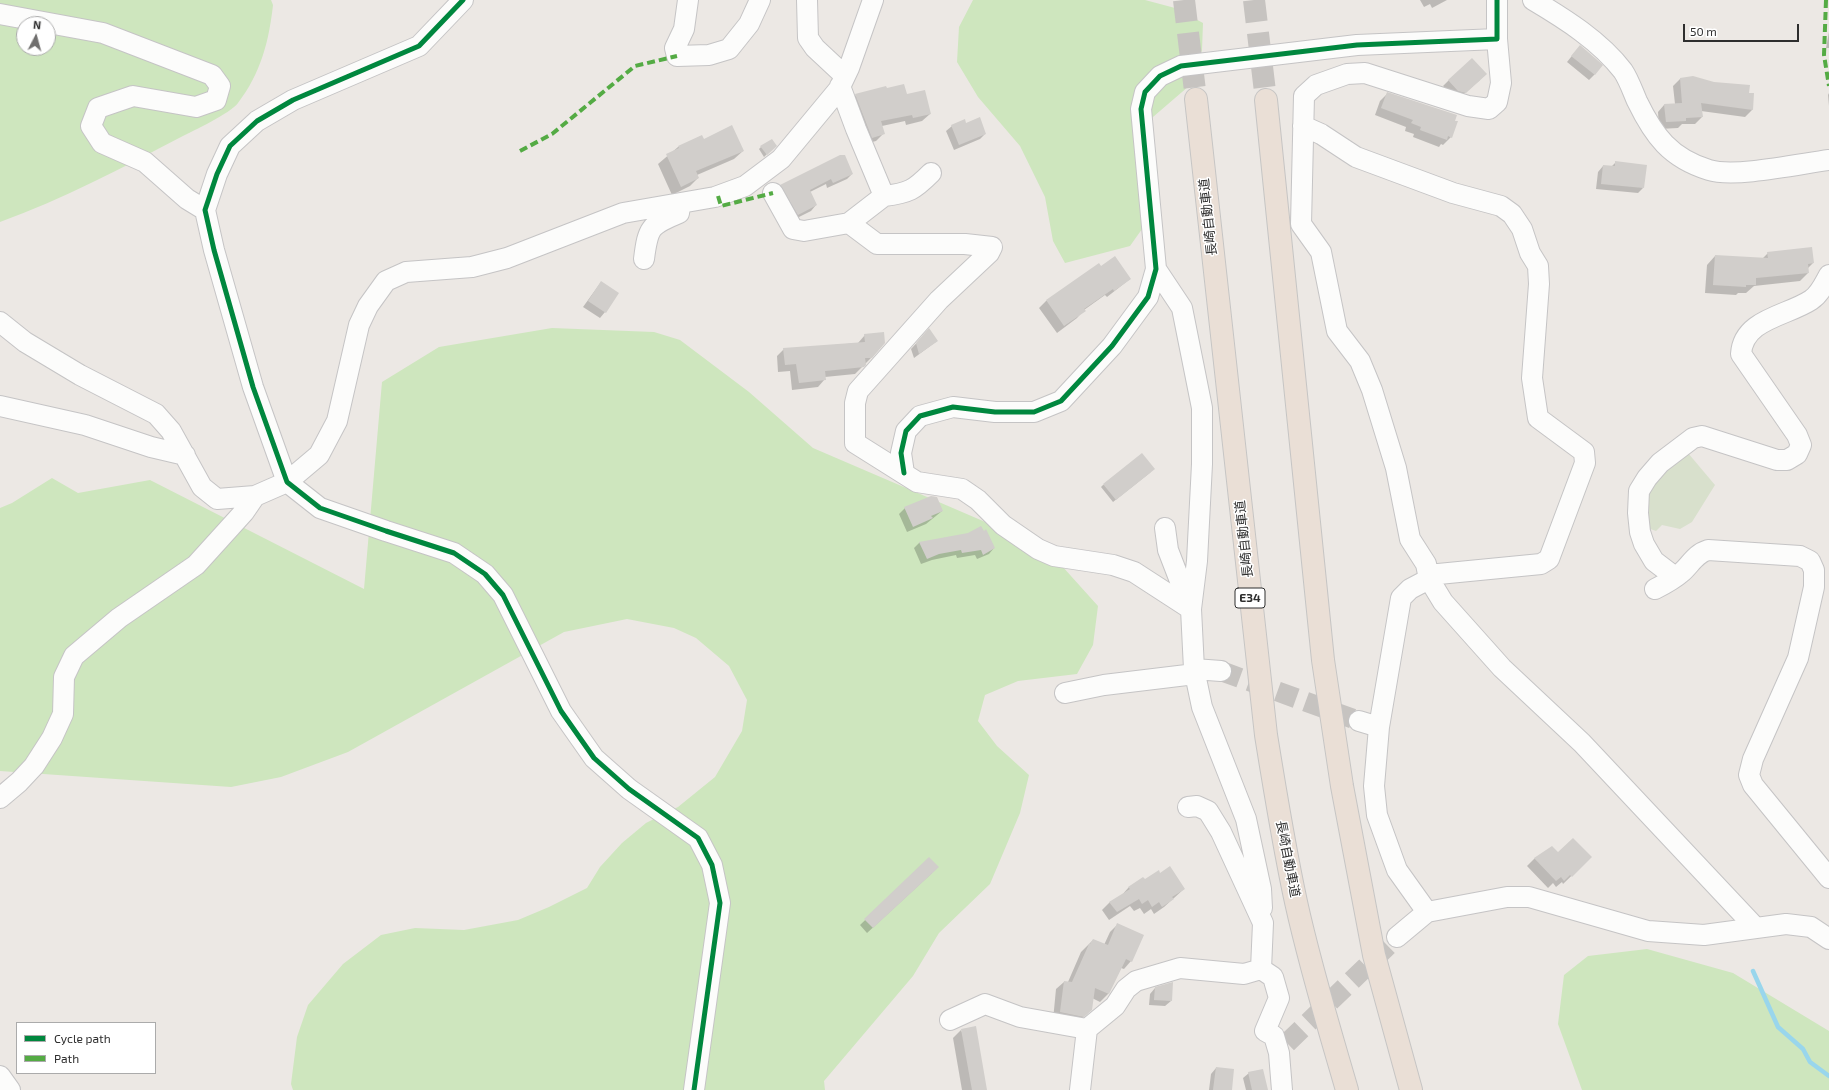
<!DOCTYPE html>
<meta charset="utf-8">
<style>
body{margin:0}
#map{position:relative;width:1829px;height:1090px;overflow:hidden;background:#ece8e4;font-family:"Exo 2",sans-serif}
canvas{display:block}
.legend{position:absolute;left:16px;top:1022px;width:140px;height:52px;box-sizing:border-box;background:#fff;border:1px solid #ababab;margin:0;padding:5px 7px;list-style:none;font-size:12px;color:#2e2e2e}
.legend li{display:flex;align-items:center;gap:8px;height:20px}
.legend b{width:20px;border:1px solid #ababab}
.north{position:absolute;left:16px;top:16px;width:40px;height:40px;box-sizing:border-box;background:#fff;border:1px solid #ababab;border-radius:50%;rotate:6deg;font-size:11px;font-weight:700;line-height:16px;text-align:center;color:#2e2e2e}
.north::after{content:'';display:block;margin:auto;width:14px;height:18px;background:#706f6e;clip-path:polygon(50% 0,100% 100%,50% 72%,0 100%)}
.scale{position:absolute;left:1683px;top:24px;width:116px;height:18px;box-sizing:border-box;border:2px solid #2e2e2e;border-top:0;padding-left:5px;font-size:12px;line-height:14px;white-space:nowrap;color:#2e2e2e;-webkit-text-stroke:3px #fff;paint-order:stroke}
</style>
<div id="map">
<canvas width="1829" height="1090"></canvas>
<ul class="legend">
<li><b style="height:5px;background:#00873e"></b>Cycle path</li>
<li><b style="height:5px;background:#54ab44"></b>Path</li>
</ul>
<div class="north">N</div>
<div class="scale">50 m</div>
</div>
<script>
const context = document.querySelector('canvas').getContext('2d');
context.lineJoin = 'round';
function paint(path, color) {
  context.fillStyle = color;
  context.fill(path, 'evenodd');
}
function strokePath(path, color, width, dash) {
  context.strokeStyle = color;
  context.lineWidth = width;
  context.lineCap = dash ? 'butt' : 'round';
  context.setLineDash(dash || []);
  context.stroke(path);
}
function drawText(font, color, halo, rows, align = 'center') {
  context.font = font + ' "Exo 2","Noto Sans JP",sans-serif';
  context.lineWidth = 3;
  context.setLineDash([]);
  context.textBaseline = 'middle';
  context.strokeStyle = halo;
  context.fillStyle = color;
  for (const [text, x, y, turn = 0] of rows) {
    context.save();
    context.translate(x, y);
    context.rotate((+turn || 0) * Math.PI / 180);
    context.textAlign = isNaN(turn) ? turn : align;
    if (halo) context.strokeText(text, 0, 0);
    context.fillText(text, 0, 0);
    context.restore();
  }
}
const green = new Path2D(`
 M0,0H271L273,5C269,41 261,73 238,103C231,113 193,131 181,137C122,168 63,199 0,222ZM24,24H48V48H24Z
 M973,0H1145L1175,8L1203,23L1202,50L1189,86L1146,123L1149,144L1158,172L1152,215L1130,246L1065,263L1053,241L1045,197L1020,146L978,97L957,62L959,27Z
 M552,328L654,332L680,340L749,392L813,448L983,521L1062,566L1098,606L1093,645L1077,674L1018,681L985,695L978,721L997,746L1029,775L1020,813L990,884L939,933L913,976L824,1081L825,1090H293L291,1084L297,1037L308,1005L343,964L381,935L415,928L464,930L518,920L549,907L587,888L600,867L622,843L646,823L678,807L715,777L742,731L747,700L729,666L696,638L674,628L627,619L564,632L348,752L281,777L231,787L0,771V508L12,503L52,478L78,493L150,480L364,589L382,382L439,347Z
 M1647,949L1733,973L1829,1031V1090H1582L1558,1024L1564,975L1588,956Z`);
const cemetery = new Path2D(`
 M1688,453L1715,485L1692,522L1680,529L1662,525L1656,531L1645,527L1644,499L1660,476Z`);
const shadow = new Path2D(`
 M1420,0H1447L1432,8L1430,4L1424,7Z
 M1829,32V48H1826Z
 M1575,52L1595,74L1589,80L1567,62Z
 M1680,79L1753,94L1752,110L1745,117L1701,111L1702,117L1695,124H1682L1678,128L1659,129L1658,112L1664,105L1675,104L1673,86Z
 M1449,80H1480L1459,98L1453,96L1443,86Z
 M1388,93L1454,121L1451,137L1443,145L1441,144L1439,147L1413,137L1414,134L1405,131L1406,127L1375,115L1380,101Z
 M1829,93V106L1828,95Z
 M856,95H906L930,114L922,121L906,125L905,121L882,126L883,134L876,141L865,144L849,102Z
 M952,126L985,134L980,139L954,150L946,131Z
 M701,136L703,140L743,151L734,159L697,175L698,178L690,186L672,195L658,164L678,147Z
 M775,146L764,157L759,149L761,147Z
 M1616,162L1643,188L1638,193L1596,189L1598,172L1603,166L1611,167Z
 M852,174L847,179L827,188L826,184L810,192L816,205L811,211L793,220L776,191L781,185Z
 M1768,253L1813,263L1808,268V273L1800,281L1754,286L1746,293H1738L1736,295L1705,293L1707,265L1715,256L1762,259Z
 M1099,264L1101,267L1130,279L1107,297L1105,295L1084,310L1077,318L1057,333L1039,308L1046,301Z
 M601,282L605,312L600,318L583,307Z
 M865,335L872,357L855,374L825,377V379L818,387L792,390L790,371L778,372L777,356L784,349L858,343Z
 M924,335L937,341L914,358L911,349Z
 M1151,472L1113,502L1101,487L1103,485Z
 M905,508L942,511L926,524L907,532L899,514Z
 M920,542L994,548L989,554L977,559L975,555L957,558L956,555L932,560L921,564L914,548Z
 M1558,854L1591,857L1563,884L1562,882L1556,887L1553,883L1548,888L1527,866L1535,858Z
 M929,859L932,873L867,933L860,925Z
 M1160,874L1184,889L1164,907L1154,914L1151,909L1144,914L1140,908L1134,911L1130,906L1109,920L1102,910L1110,902L1121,896L1129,887Z
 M1118,924L1131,961L1124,969L1121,968L1108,994L1100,1002L1092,998L1091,1010L1075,1024L1053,1020L1056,989L1064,982H1068L1081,952L1093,940L1104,945L1110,932Z
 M1155,988L1171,1001L1165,1006L1149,1005L1150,994Z
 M961,1030L986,1090H962L953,1038Z
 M1216,1068L1230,1090H1209L1211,1074Z
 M1249,1073L1267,1090H1246L1243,1078Z`);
const stream = new Path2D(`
 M1753,971L1778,1027L1803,1049L1810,1062L1829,1076`);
const building = new Path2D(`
 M1580,45L1603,65L1595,75L1571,56Z
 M1472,58L1487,74L1466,93L1458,91L1448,80Z
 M1693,76L1714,82L1750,85L1749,93H1754L1753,110L1701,103L1703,117L1686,118V121L1666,122L1664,104L1682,103L1680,78Z
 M904,84L907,94L925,90L931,114L913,118L912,115L881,121L885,134L872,138L855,94L886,86L887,88Z
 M1387,92L1457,115L1455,121H1458L1452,138L1448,136L1447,140L1420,130L1421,127L1411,123L1413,120L1381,108Z
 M980,117L986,134L959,145L951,125L965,119L966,123Z
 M732,125L744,151L696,171L699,178L681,187L666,154L679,148L678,146L702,135L704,139Z
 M772,139L777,146L767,155L760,146Z
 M840,155H845L853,174L833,183L831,179L810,190L817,205L798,215L780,185Z
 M1615,161L1647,165L1644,188L1601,184L1603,165L1615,166Z
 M1812,247L1814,263L1808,264L1809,273L1756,278V285H1746V287L1713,285L1715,255L1768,258L1767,252Z
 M1115,256L1131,279L1114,291L1113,289L1084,309L1086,311L1064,326L1046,300L1099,263L1101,266Z
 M601,281L619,293L606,313L588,301Z
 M929,328L938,341L919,354L916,343Z
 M884,332L885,343L872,358H865L866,365L864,367L825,371L826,380L799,383L796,364L785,365L783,348L865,342L864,334Z
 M1142,453L1155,469L1116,500L1103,484Z
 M931,496L937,497L943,511L931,516L933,518L913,527L904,507Z
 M981,526L984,531L986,529L995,548L983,555L981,550L962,553L961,550L939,554L927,559L919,542L968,533Z
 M1573,838L1592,857L1572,877L1570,875L1564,881L1561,877L1556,881L1534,858L1552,846L1558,852Z
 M929,857L939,867L873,928L864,919Z
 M1170,866L1185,889L1172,897L1174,899L1162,907L1159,902L1152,907L1148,900L1142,904L1139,899L1117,912L1109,902L1130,889L1128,887L1143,877L1145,879L1159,870L1160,873Z
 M1117,923L1144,935L1132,962L1126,959L1109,994L1095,988L1092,1010L1084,1017L1060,1012L1064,981L1072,982L1089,944H1090L1093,939L1108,945Z
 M1173,982L1172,1001L1154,1000L1155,987Z
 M976,1026L987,1090H972L961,1029Z
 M1216,1067L1234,1069L1232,1090H1213Z
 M1263,1069L1268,1090H1252L1248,1072Z`);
const minorTunnel = new Path2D(`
 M1221,671L1359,721
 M1287,1043L1397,937`);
const highwayTunnel = new Path2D(`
 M1184,0L1196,99
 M1254,0L1266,100`);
const minor = new Path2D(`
 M463,0L419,46L293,100L257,121L230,146L217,174L205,210L214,250L253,387L287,482L320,508L386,531L454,553L485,574L503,595L561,711L594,758L629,789L698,838L712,865L720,903L694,1090
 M688,0L684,29L675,48L677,56L709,55L729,49L749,24L760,0
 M807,0L808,38L815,48L845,76
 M1533,0C1565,19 1600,41 1623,71C1629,80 1633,92 1637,101C1654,136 1670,158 1709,170C1735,178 1799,164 1829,160
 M0,14L103,33L212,75L220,86L216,100L196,107L133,96L98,108L91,126L102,143L145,162L187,199L205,210
 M840,86L856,129L884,196L849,223L877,244H965L992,247L989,253L939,300L858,391L855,403V443L917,482L962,489L978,500L1003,525L1038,549L1054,556L1113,565L1134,572L1191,609
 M1303,126L1321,134L1356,157L1453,193L1501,206L1512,214L1522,229L1530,253L1538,266L1539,284L1532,378L1538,418L1584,452L1585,463L1549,559L1541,564L1428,575
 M773,193L793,229L804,231L849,223
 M884,196C909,193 914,190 931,173
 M644,259C648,227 650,225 679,213L680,207
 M1156,269L1182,308L1202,408V464L1197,561L1191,609L1194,669L1221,671
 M0,322L25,342L80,375L156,414L171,431L202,487L217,499L255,496L244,512L196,565L119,618L74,656L64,677L63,714L52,738L34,766L19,782L0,798
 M0,406L85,425L151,447L185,455
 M904,473L901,453L906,431L920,416L953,407L995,412H1034L1061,401L1112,346L1148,297L1156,269L1141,109L1145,92L1160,76L1181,66L1357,45L1497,39V0
 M255,496L287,482L319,455L337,421L359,325L368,306L386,281L406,272L472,267L507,258L623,213L715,197L745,186L781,159L839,89L849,68L873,0
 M1165,528L1168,550L1190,607
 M1675,577L1654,561L1644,544L1640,532L1638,513L1639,491L1647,478L1660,463L1693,438L1702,436L1777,460H1787L1797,454L1801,445L1797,435L1741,354C1743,319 1787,316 1811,300C1820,294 1824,284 1829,275
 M1429,579L1426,564L1410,539L1396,468L1372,390L1360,361L1337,331L1321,252L1301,224L1304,96L1316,85L1347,74L1365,73L1468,106L1489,109L1497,102L1501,83L1497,39
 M1655,589C1665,584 1674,579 1682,572C1691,564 1695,554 1708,550L1800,556L1810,561L1814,570V587L1798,658L1753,759L1749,775L1753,785L1829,878
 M1194,669L1202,707L1246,819L1261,889L1262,908
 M1065,693L1104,685L1195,674
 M1359,721L1379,727L1374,786L1377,815L1397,870L1427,912
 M1379,727L1401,598L1410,589L1429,579L1443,602L1502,668L1582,743L1756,928
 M1188,807L1197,806L1208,811L1221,832L1263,923L1261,969L1273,977L1279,998L1265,1031L1274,1036L1279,1053L1282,1090
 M1397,937L1427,912L1507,897H1529L1648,931L1704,935L1786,924L1811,927L1829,939
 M950,1020L985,1004L1020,1017L1087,1029
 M0,1076L10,1090
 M1080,1090L1087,1029L1115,1006L1126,989L1136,981L1180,968L1244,974L1261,969`);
const highway = new Path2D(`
 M1196,99L1266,735C1275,791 1284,847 1296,902C1310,966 1329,1028 1347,1090
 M1266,100L1323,660L1342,786L1374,955L1411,1090`);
const quiet = new Path2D(`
 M1826,0L1824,55L1829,86
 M520,151L552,134L635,66L677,56
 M718,196L721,206L773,193`);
const cycleway = new Path2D(`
 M463,0L419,46L293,100L257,121L230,146L217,174L205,210L214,250L253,387L287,482L320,508L386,531L454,553L485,574L503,595L561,711L594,758L629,789L698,838L712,865L720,903L694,1090
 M904,473L901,453L906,431L920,416L953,407L995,412H1034L1061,401L1112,346L1148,297L1156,269L1141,109L1145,92L1160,76L1181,66L1357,45L1497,39V0`);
const shields = [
 [1250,598,30]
];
const shieldNames = [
 ["E34",1250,598]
];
const streetNames = [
 ["長崎自動車道",1208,217,-96],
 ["長崎自動車道",1244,539,-96],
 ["長崎自動車道",1288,859,79]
];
paint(green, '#cee6be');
paint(cemetery, '#d8e0cc');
paint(shadow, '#0003');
strokePath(stream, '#99d6ec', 4.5);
paint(building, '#d1cecb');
strokePath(minorTunnel, '#c6c3c0', 20, [20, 10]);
strokePath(highwayTunnel, '#c6c3c0', 22, [22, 11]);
strokePath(minor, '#c5c4c5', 22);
strokePath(highway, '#c6c5c4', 24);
strokePath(minor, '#fcfcfb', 20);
strokePath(highway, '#eadfd6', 22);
strokePath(quiet, '#54ab44', 4, [8, 4]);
strokePath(cycleway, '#00873e', 5);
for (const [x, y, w] of shields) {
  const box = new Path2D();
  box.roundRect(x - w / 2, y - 10, w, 20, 3);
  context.fillStyle = '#fff';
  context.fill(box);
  strokePath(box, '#2e2e2e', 1);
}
drawText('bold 12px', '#2e2e2e', null, shieldNames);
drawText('13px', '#2e2e2e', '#fff', streetNames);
</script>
